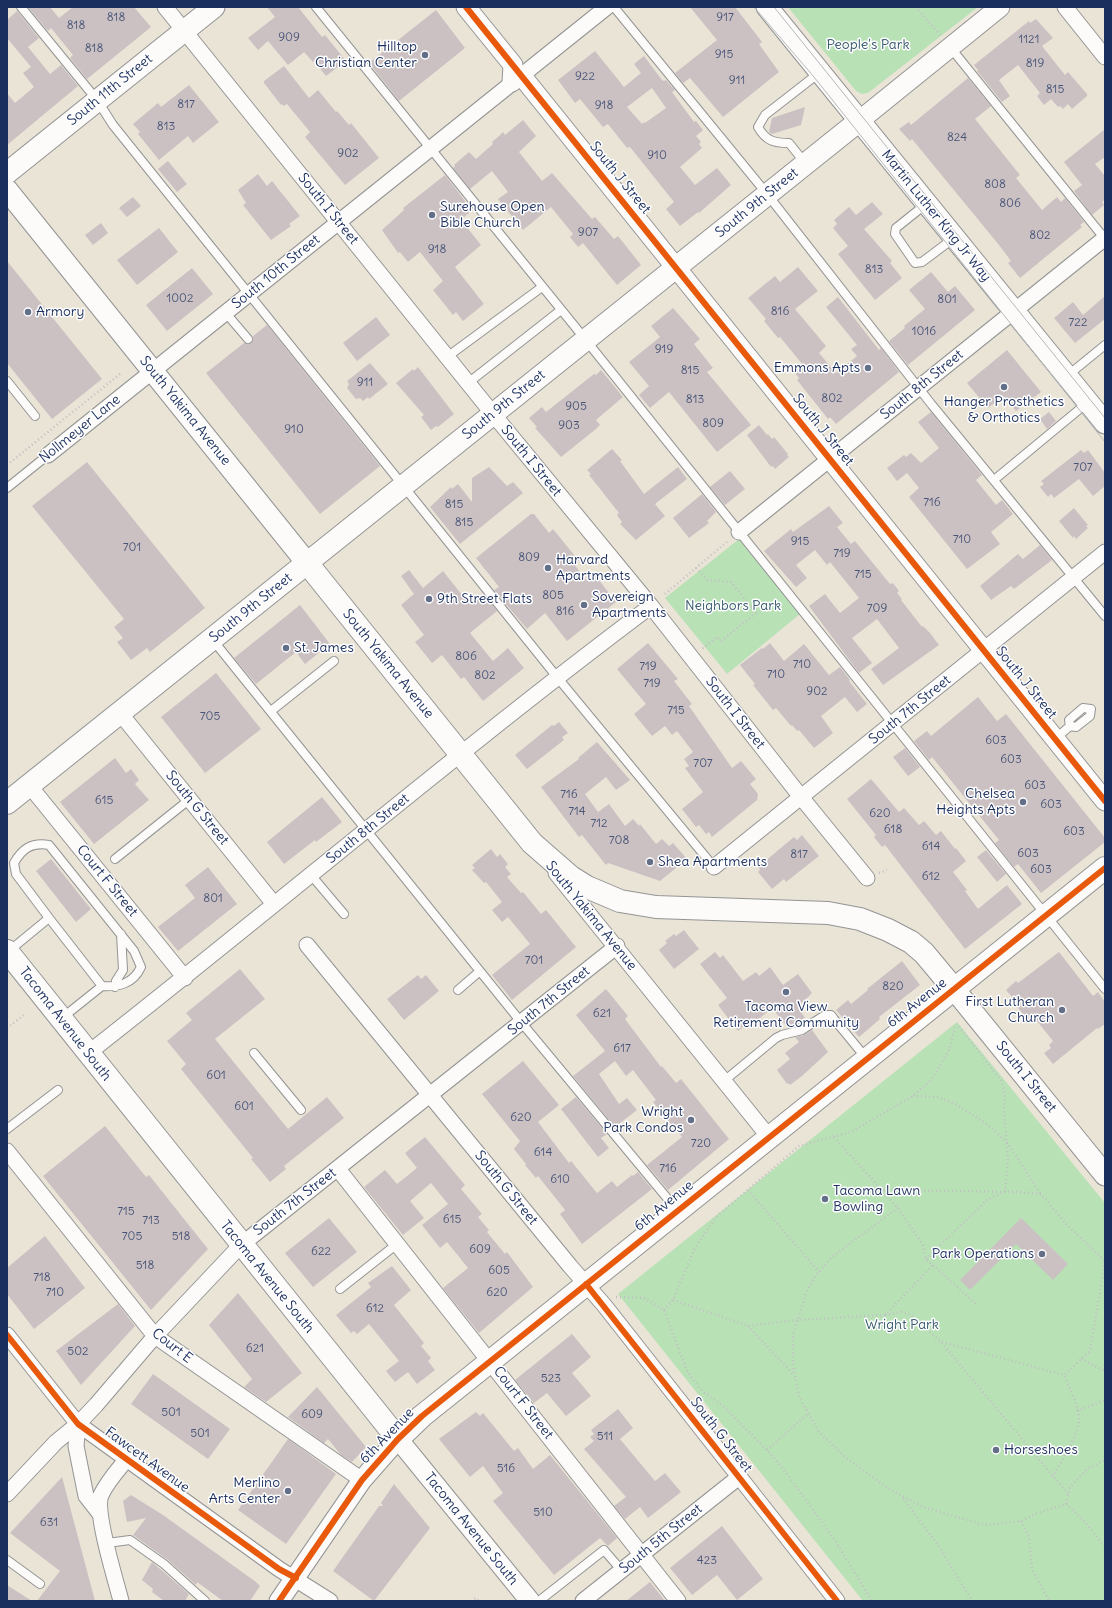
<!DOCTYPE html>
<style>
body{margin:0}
#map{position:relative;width:1112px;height:1608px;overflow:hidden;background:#eae4d7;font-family:Delius,sans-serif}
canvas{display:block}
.frame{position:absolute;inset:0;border:8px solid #1b2f5e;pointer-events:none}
</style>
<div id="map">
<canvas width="1112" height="1608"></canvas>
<div class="frame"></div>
</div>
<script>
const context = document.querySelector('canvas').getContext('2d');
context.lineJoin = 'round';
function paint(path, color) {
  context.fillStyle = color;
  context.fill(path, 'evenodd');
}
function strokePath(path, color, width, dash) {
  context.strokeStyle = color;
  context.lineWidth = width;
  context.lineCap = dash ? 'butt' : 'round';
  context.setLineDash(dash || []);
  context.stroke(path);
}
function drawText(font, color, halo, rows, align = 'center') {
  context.font = font + ' Delius,sans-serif';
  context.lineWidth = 3;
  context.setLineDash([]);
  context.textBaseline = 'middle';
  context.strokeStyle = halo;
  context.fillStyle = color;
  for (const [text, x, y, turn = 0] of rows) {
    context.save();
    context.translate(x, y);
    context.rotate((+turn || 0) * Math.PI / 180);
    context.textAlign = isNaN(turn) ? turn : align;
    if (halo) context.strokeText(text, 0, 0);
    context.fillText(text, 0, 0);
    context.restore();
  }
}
const green = new Path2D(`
 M788,7H978L868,93L862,94L856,91Z
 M739,539L800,614L727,674L665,598Z
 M957,1022L1105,1203V1601H863L618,1294Z`);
const building = new Path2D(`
 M28,7H50L59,18L73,7H134L151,27L87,79L70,58L73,55L51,28L48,31Z
 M267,7H298L322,37L325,35L346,61L326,76L314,61L313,62L304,52L288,65L268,41L258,50L248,38L275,17Z
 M690,7H735L762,42L759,44L779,72L723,117L690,78L683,83L675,73L717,40Z
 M436,10L465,48L399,101L369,63Z
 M17,11L39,38L28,47L50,74L61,65L78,86L7,145V93L15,103L34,87L23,73L31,67L7,38V20Z
 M1036,19L1053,38L1042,46L1065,75L1068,72L1087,94V96L1072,109L1068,104L1063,109L1060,106L1058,107L1051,99L1044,105L1037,96L1040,93L1018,65L999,80L1010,96L1002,102L977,71L978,70L974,65L1029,21L1030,23Z
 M595,51L624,87L641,73L634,64L644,56L662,80L664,81L666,80L675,90L672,92L694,122L696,121L703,130L696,136L701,142L699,144L702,148L680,167L695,185L717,168L731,185L699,213L698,212L680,226L666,209L674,202L630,147L627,148L608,124L603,127L580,99L575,103L558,80ZM652,88L666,108L645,123L644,122L642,124L627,107Z
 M284,66L309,98L318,90L336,112L337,111L349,125L351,123L379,158L345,185L305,137L310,132L287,104L284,106L282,104L281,105L264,83V81Z
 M968,78L991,106L975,119L1020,175L1016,178L1042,210L1057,197L1061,202L1065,198L1084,222L1080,225L1082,227L1020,278L1008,263L1011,261L999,245L912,139L910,141L899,129L909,122L911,125Z
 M189,85L219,122L193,143L188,136L159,160L138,134L140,132L133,124L158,103L161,107Z
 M805,107L801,125L772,134L769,132L772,118Z
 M523,120L536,136L519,152L542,181L552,173L592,219L595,217L614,239L618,236L641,265L617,285L583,243L578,247L570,237L573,234L551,207L523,230L498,199L508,192L492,171L470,189L453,168L455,166L454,165L469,152L476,159L493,144L492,142L499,136L503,132L505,135Z
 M1105,129V157L1095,164L1105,176V199L1102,202L1104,205L1092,215L1074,191L1082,185L1064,162Z
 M168,161L187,184L177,192L158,169Z
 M258,174L267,186L272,181L300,216L289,224L291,226L271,240L243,205L246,203L238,190Z
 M445,175L472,210L461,220L481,245L455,267L484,304L463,321L456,312L453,315L433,290L443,281L420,252L408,262L400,252L398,253L382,230L404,210L403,208Z
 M133,197L141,206L127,217L119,208Z
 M872,202L883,214L864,229L892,261L890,263L902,278L875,300L838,254L848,246L833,228L837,224L834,220L849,207L856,215Z
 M101,223L108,233L93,245L85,235Z
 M159,228L178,252L137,285L117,260Z
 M7,261L102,379L52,419L7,363Z
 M798,267L818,291L795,309L826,346L819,353L836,373L857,356L851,349L857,345L826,307L838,297L879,350L881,348L899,372L836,424L830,417L828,419L797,380L799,378L794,372L803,365L780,337L778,338L764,321L766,319L748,298L775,276L780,282Z
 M192,268L213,294L167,331L146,305Z
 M931,272L948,292L955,286L975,310L908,365L889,341L905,328L904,326L925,309L909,290Z
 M1105,296V319L1075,343L1054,318L1073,302L1083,315Z
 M673,308L700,339L694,344L713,368L707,372L751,425L717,452L669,392L650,408L639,395L649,386L629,362L660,337L651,326Z
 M376,317L390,335L357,361L343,343Z
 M267,325L380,466L320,514L206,373L244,343H251L253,340V336Z
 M1007,350L1041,392L1016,411L1003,396L988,408L967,383Z
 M370,363L388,384L369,399L368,397L363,401L360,398L356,399L347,388L349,384L347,381Z
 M418,367L454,414L438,427L436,426L431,430L421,417L424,415L396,383L413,369L414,371Z
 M601,370L623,397L596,420L600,425L596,429L561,457L535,428L537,427L529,418L542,407L546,412L594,374L596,375Z
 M931,412L982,475L976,480L996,505L1002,500L1013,514L991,532L1000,544L967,569L909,497L919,488L907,473L897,481L887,468L904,455L906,457L911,453L921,463L939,448L918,422Z
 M1049,412L1056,421L1047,429L1040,419Z
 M759,425L767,435L768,434L772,439L774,437L788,454L787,455L789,457L775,469L773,466L771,467L747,435Z
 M612,449L622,460L620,461L644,494L678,467L687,479L655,504L665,516L636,540L620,524L622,522L617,515L619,513L589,475L591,474L587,470Z
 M1081,450L1084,453L1088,450L1105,473V486L1093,496L1079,479L1054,498L1051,494L1048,497L1040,487L1044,484L1041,481Z
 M87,462L205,608L150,652L147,648L131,660L117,642L123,638L114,627L124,619L32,506Z
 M489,467L507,486L513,482L523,493L460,544L430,507L451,487L452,489L458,484L472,502V478Z
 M730,471L745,489L725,505L710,487Z
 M702,494L716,512L707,521L709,523L689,538L673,518Z
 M829,506L843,523L837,527L851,544L855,541L890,584L893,583L899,591L897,593L902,599L901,600L922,627L923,626L930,633L939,645L883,685L871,669L899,648L877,619L852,638L872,663L859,673L809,606L825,594L840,613L859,598L830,562L827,565L815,550L796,565L807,578L796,587L764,551L791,529L793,532Z
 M1074,508L1088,525L1086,526L1088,528L1076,539L1074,536L1073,538L1059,521Z
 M531,514H534L549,533L553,529L579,561L574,564L587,581L595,575L616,602L567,641L545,613L527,629L494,590L499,587L476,558Z
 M1040,545L1052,560L1014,589L1011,586L991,600L980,586L1018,554L1023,559Z
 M409,570L423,588L443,571L466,600L474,594L480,602L486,597L497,611L470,633L493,661L508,648L524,668L483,701L464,677L461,679L442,655L432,663L415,642L424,635L401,605L414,594L401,576Z
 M300,605L330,644L305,664L296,652L256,684L234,658Z
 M648,643L678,679L674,681L692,704L689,706L732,768L741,761L756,779L750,784L758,794L757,800L712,837L709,832L706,834L699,825L696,827L682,809L703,792L685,768L689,766L684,759L693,752L677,731L672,735L665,726L652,736L634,714L646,704L617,669Z
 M770,643L784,661L804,644L829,675L840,667L850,680L849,681L867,704L857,712L845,697L821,716L833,733L814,748L799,730L797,731L792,725L791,726L776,708L773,710L753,685L755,684L740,665L762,648L763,649Z
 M216,673L261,729L205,773L161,717Z
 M978,697L997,721L1006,714L1105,838V842L1041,893L1018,864L1014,867L995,843L999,840L932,757L929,760L914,741L927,731L931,736Z
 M559,722L568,733L562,737L564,740L527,769L515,755L552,725L554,726Z
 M597,742L630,780L616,790L606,777L585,794L598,812L609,804L625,826L633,819L639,826L640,824L656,844L662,839L669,846L673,843L687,859L660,881L608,863L606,865L582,835L579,837L541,787L579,759L578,758Z
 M905,748L920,767L908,776L893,757Z
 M115,758L126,773L131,769L139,780L135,784L149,800L94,844L60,802Z
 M871,779L899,812L904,808L919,825L924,821L936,835L941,831L955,849L956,848L966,861L953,872L967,890L965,891L978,909L1007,885L1022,904L965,949L885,845L882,847L874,837L876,835L847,799Z
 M322,797L342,822L316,842L315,840L284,864L267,842Z
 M802,835L819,856L786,882L784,879L772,889L758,872L760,870L758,867L794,837L797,840Z
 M491,849L497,857L500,854L508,864L505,867L511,874L507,877L521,893L523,892L541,914L546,910L576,947L512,1000L492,975L530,944L508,917L502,922L492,910L502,902L486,882L484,883L472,870L475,868L472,865Z
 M986,850L1006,874L997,882L977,857Z
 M51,859L91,909L76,922L36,871Z
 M208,867L237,904L178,951L158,927L195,898L185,885Z
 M684,930L699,949L674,969L659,950L667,943L665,941L674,934L676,936Z
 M715,952L720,958L723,955L743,981L756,972L759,976L770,967L783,985L798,974L812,993L801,1004L805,1009L801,1012L805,1018L803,1020L805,1022L788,1028L772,1008L748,1028L745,1025L738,1031L718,1005L727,998L700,964Z
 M1059,952L1093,996L1098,992L1105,1002V1024L1098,1029L1097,1028L1053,1064L1044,1053L1051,1048L1049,1045L1053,1041L1037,1021L1035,1023L1032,1020L1029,1022L1011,999L1013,998L1006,990L1016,981L1018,983Z
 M902,961L920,985L879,1017L880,1019L859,1037L836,1010L848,1000L851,1004L868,990L867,989Z
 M240,969L265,999L215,1039L288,1129L327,1097L344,1118L284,1166L286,1169L270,1182L251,1159L253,1158L181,1069L186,1064L167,1041L192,1020L186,1013Z
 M418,975L421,979L426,975L439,991L404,1020L387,999Z
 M606,989L628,1016L625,1019L661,1067L662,1066L676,1083L681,1079L729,1139L668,1190L647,1165L682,1137L653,1102L656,1100L633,1070L626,1076L615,1061L599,1074L619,1104L627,1098L637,1110L615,1127L573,1076L605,1051L576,1015Z
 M812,1030L828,1052L802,1076L790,1085L788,1083L787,1084L777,1070L790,1059L785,1053L799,1042L795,1037L804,1035Z
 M523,1061L559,1105L538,1122L569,1163L571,1161L597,1193L612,1181L617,1187L632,1175L633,1176L638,1172L652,1189L582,1244L560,1214L565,1210L538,1176L536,1178L525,1165L526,1164L514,1149L520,1141L482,1094Z
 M576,1097L607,1134L601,1138L609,1148L598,1157L561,1109Z
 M105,1126L146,1177L149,1175L208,1249L151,1310L43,1176Z
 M425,1137L465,1185L461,1189L482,1214L478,1217L489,1230L487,1232L505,1254L507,1252L533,1287L479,1333L443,1288L468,1268L447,1242L440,1248L422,1225L448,1204L431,1183L410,1201L424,1218L403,1235L364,1187L385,1170L397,1184L417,1168L405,1153Z
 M329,1218L357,1252L313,1287L285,1253Z
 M1021,1218L1068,1264L1053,1280L1016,1244L970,1290L960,1280Z
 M45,1236L85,1288L34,1329L7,1294V1268Z
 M392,1266L411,1290L394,1305L424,1343L421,1346L431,1358L428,1361L435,1370L417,1384L408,1372L395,1382L386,1371L399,1361L369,1324L357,1334L354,1331L351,1333L336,1315L371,1287L368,1283Z
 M238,1293L302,1373L266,1402L244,1387L252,1379L209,1325Z
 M118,1304L135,1326L81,1385L56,1351Z
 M572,1334L591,1357L572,1373L591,1396L566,1416L547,1393L534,1403L515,1380Z
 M153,1374L230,1429L208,1459L131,1404Z
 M317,1387L366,1447L352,1462L341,1455L328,1439L324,1443L288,1417Z
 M618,1409L633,1428L620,1439L655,1481L665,1473L681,1492L648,1518L640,1507L625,1519L614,1506L626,1497L584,1449L594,1441L590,1437L594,1434L591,1430Z
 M476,1412L480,1416L483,1413L514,1451L518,1448L533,1469L550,1455L617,1538L608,1546L600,1538L554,1575L493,1501L503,1493L483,1466L470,1477L439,1439Z
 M288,1439L336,1474L286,1544L238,1510Z
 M62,1477L95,1601H37L60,1571L10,1533Z
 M394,1484L430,1528L374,1601L333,1571L379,1506H383L381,1503Z
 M131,1495L163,1515L256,1582L260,1586L250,1601H223L197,1582L196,1585L168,1560L133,1535L146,1518L127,1522L123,1501Z
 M722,1526L763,1579L737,1600L717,1575L692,1595L670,1568Z
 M152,1562L189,1594L185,1601H164L152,1592L153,1589L142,1580Z
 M650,1582L665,1601H626Z
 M7,1585L32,1601H7Z`);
const path = new Path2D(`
 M916,7L941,36
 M7,465L120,374
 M696,568L707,580L731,582L756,613L721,641L717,637L702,649
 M665,594L728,541
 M879,873L887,870
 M7,1028L24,1015
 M913,1096L938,1097L957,1105L985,1123L1007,1142L1040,1193
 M834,1137L898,1208L923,1245L926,1259L976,1304
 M748,1190L819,1272
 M880,1190L1018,1192L1041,1194L1068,1226L1105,1261
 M898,1208L832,1257L816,1275L807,1291L793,1335V1365L799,1397L819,1432L844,1456L889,1489L923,1507L985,1525L1021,1521L1038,1513L1066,1504L1084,1521L1105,1547
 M926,1259L987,1200L1005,1191L1008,1161L1004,1110L1005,1093L1001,1080L957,1024
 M616,1297L644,1298L664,1310L687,1371L700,1389L723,1406L767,1450L788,1475L836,1542L872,1601
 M673,1300L748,1326L797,1320L885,1315L933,1265
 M664,1310L673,1300L695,1248L716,1217L799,1146L851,1132L913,1096L932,1079L949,1050L956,1024
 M885,1315L901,1312L911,1315L941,1342L1068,1494
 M748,1326L794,1375
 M942,1342L1064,1375
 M1081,1359L1105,1371
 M1077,1411L1105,1400
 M767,1450L809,1413
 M1053,1477C1061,1461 1078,1437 1079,1420C1080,1408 1069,1387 1064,1375L1090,1351L1105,1261
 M903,1498L940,1548L972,1601
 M1066,1504L1070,1487L1087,1469L1105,1460
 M1021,1521L1029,1537L1032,1569L1049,1601
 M471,1601L476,1598L478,1601`);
const service = new Path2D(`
 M21,7L97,100L113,125L557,677L714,867
 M316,7L585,339L1105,989
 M614,7L767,194L932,405L1105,616
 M950,47L1105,239
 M805,163L789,143C774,143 766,141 758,127L765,115L819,73
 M926,204L896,228L895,234L915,263L922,262L954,238
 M225,312L248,339
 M447,357L542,287
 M1067,376L1105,345
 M7,381L35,416
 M468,383L561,310
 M994,480L1087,403
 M7,488L48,455
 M212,639L521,1022L677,1210
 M271,711L334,661
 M1055,739L1070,726L1076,727L1090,716L1091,709L1083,708L1069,720L1070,726
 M115,859L190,799
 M311,875L344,914
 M49,918L16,874L14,863C22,849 31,842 49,845L134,951L141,967C133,984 119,987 102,986
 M9,951L49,918L102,986L62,1018
 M115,987L116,981L123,970L121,934
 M458,990L480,971
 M254,1053L301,1110
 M724,1081L776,1038L782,1035L802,1030L825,1015H831L834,1019L866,1058
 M7,1129L58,1090
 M340,1289L397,1244
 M107,1543L130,1540L164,1564L205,1601
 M7,1560L40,1584
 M539,1601L604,1550L622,1571`);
const minor = new Path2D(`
 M165,7L493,414L651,606L801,797L867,878
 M1065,7L1105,57
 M48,455L607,7
 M739,532L1105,238
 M120,713L274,904
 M29,785L185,978
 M714,867L1105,552
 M556,873L769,1137
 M307,945L570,1266L604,1305L837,1601
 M87,1054C276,906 459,750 651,606
 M7,1151L155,1336L362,1480
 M338,1169L678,1601
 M7,1335L78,1424L279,1569L330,1601
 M78,1424L76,1446L86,1496L100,1514
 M7,1494L56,1442L78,1424L96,1405L155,1336L241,1245L617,946
 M121,1601C116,1581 94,1511 101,1495C107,1482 117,1471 126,1460
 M583,1601L739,1477`);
const tertiary = new Path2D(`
 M466,7L513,65L512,82
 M521,75L1105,801
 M859,121L1000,7
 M279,1601L362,1480L398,1439L530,1601`);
const secondary = new Path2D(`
 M767,7L1105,423
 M7,173L214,7
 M7,190L307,563L859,121
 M954,989L1105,1175`);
const primary = new Path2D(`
 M7,803L307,563L532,843L571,877L587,887L620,901L656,907L828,913L860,919L888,930L911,942L924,953L954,989
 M7,951L398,1439L422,1416L472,1376L1105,868`);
const tram = new Path2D(`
 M754,7L814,77L1105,442
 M774,7L1105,418`);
const cycleway = new Path2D(`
 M466,7L1105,801
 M586,1284L837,1601
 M7,1335L78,1424L207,1517L279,1569L296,1578
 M279,1601L362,1480L398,1439L422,1416L1105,868`);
const markers = [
 [425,55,4,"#636e88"],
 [432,215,4,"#636e88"],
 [28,312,4,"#636e88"],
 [868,368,4,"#636e88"],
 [1004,387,4,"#636e88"],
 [548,568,4,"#636e88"],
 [429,599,4,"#636e88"],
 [584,605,4,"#636e88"],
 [286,648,4,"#636e88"],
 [1023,802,4,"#636e88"],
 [650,862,4,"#636e88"],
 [786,992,4,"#636e88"],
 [1062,1010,4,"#636e88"],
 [691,1120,4,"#636e88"],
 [825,1199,4,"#636e88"],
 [1042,1254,4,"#636e88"],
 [996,1450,4,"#636e88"],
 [288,1491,4,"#636e88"]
];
const numberNames = [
 ["818",116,18],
 ["917",725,18],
 ["818",76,26],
 ["909",289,38],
 ["1121",1029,40],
 ["818",94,49],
 ["915",724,55],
 ["819",1035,64],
 ["922",585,77],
 ["911",737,81],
 ["815",1055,90],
 ["817",186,105],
 ["918",604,106],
 ["813",166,127],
 ["824",957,138],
 ["902",348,154],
 ["910",657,156],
 ["808",995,185],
 ["806",1010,204],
 ["907",588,233],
 ["802",1040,236],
 ["918",437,250],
 ["813",874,270],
 ["1002",180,299],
 ["801",947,300],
 ["816",780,312],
 ["722",1078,323],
 ["1016",924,332],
 ["919",664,350],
 ["815",690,371],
 ["911",365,383],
 ["802",832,399],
 ["813",695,400],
 ["905",576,407],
 ["809",713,424],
 ["903",569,426],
 ["910",294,430],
 ["707",1083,468],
 ["716",932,503],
 ["815",454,505],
 ["815",464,523],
 ["710",962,540],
 ["915",800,542],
 ["701",132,548],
 ["719",842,554],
 ["809",529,558],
 ["715",863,575],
 ["805",553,596],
 ["709",877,609],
 ["816",565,612],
 ["806",466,657],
 ["710",802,665],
 ["719",648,667],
 ["710",776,675],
 ["802",485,676],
 ["719",652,684],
 ["902",817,692],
 ["715",676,711],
 ["705",210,717],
 ["603",996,741],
 ["603",1011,760],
 ["707",703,764],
 ["603",1035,786],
 ["716",569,795],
 ["615",104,801],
 ["603",1051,805],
 ["714",577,812],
 ["620",880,814],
 ["712",599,824],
 ["618",893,830],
 ["603",1074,832],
 ["708",619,841],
 ["614",931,847],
 ["603",1028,854],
 ["817",799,855],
 ["603",1041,870],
 ["612",931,877],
 ["801",213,899],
 ["701",534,961],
 ["820",893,987],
 ["621",602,1014],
 ["617",622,1049],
 ["601",216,1076],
 ["601",244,1107],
 ["620",521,1118],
 ["720",701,1144],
 ["614",543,1153],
 ["716",668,1169],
 ["610",560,1180],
 ["715",126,1212],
 ["615",452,1220],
 ["713",151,1221],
 ["705",132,1237],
 ["518",181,1237],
 ["609",480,1250],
 ["622",321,1252],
 ["518",145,1266],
 ["605",499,1271],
 ["718",42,1278],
 ["710",55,1293],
 ["620",497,1293],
 ["612",375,1309],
 ["621",255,1349],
 ["502",78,1352],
 ["523",551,1379],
 ["501",171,1413],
 ["609",312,1415],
 ["501",200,1434],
 ["511",605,1437],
 ["516",506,1469],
 ["510",543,1513],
 ["631",49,1523],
 ["423",707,1561]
];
const parkNames = [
 ["People's Park",868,45],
 ["Neighbors Park",733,606],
 ["Wright Park",902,1325]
];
const poiNames = [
 ["Hilltop",417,47,"right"],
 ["Christian Center",417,63,"right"],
 ["Surehouse Open",440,207],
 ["Bible Church",440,223],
 ["Armory",36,312],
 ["Emmons Apts",860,368,"right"],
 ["Hanger Prosthetics",1004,402,"center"],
 ["& Orthotics",1004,418,"center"],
 ["Harvard",556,560],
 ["Apartments",556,576],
 ["Sovereign",592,597],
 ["Apartments",592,613],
 ["9th Street Flats",437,599],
 ["St. James",294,648],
 ["Chelsea",1015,794,"right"],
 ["Heights Apts",1015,810,"right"],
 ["Shea Apartments",658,862],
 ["First Lutheran",1054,1002,"right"],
 ["Church",1054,1018,"right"],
 ["Tacoma View",786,1007,"center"],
 ["Retirement Community",786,1023,"center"],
 ["Wright",683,1112,"right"],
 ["Park Condos",683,1128,"right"],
 ["Tacoma Lawn",833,1191],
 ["Bowling",833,1207],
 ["Park Operations",1034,1254,"right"],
 ["Horseshoes",1004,1450],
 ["Merlino",280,1483,"right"],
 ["Arts Center",280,1499,"right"]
];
const streetNames = [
 ["South 11th Street",110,90,-39],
 ["South J Street",620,178,51],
 ["South 9th Street",757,203,-39],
 ["South I Street",328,209,51],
 ["Martin Luther King Jr Way",936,216,51],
 ["South 10th Street",276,272,-39],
 ["South 8th Street",922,385,-39],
 ["South 9th Street",504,405,-39],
 ["South Yakima Avenue",185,411,51],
 ["Nollmeyer Lane",80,429,-39],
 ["South J Street",823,430,51],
 ["South I Street",531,461,51],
 ["South 9th Street",251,608,-39],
 ["South Yakima Avenue",388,664,51],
 ["South J Street",1026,683,51],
 ["South 7th Street",910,710,-39],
 ["South I Street",735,713,52],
 ["South G Street",197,808,51],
 ["South 8th Street",368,829,-39],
 ["Court F Street",107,881,51],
 ["South Yakima Avenue",591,916,51],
 ["South 7th Street",549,1001,-39],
 ["6th Avenue",917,1003,-38],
 ["Tacoma Avenue South",65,1024,52],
 ["South I Street",1026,1077,51],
 ["South G Street",506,1188,51],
 ["South 7th Street",295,1202,-38],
 ["6th Avenue",664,1206,-39],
 ["Tacoma Avenue South",267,1277,51],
 ["Court E",172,1346,38],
 ["Court F Street",523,1403,52],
 ["South G Street",721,1435,52],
 ["6th Avenue",387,1436,-46],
 ["Fawcett Avenue",147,1460,36],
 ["Tacoma Avenue South",471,1529,51],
 ["South 5th Street",661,1539,-39]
];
paint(green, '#b9e1b6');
paint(building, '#cbc1c3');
strokePath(service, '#939494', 10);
strokePath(minor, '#939494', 17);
strokePath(tertiary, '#939494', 21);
strokePath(secondary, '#939494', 23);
strokePath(primary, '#939494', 24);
strokePath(path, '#c0c0c3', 2.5, [1, 3]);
strokePath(service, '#fcfbf9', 8);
strokePath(minor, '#fcfbf9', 15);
strokePath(tertiary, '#fcfbf9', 19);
strokePath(secondary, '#fcfbf9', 21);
strokePath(primary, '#fcfbf9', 22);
strokePath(tram, '#b6b8bb', 1);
strokePath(cycleway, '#e8590c', 6);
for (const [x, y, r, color] of markers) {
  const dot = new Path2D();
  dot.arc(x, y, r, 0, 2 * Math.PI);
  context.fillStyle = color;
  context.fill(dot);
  strokePath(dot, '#fff', 1.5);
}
drawText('12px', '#475477', null, numberNames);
drawText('14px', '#385b6d', '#fff', parkNames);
drawText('14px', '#1b2f5e', '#fff', poiNames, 'left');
drawText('14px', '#1b2f5e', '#fff', streetNames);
</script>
